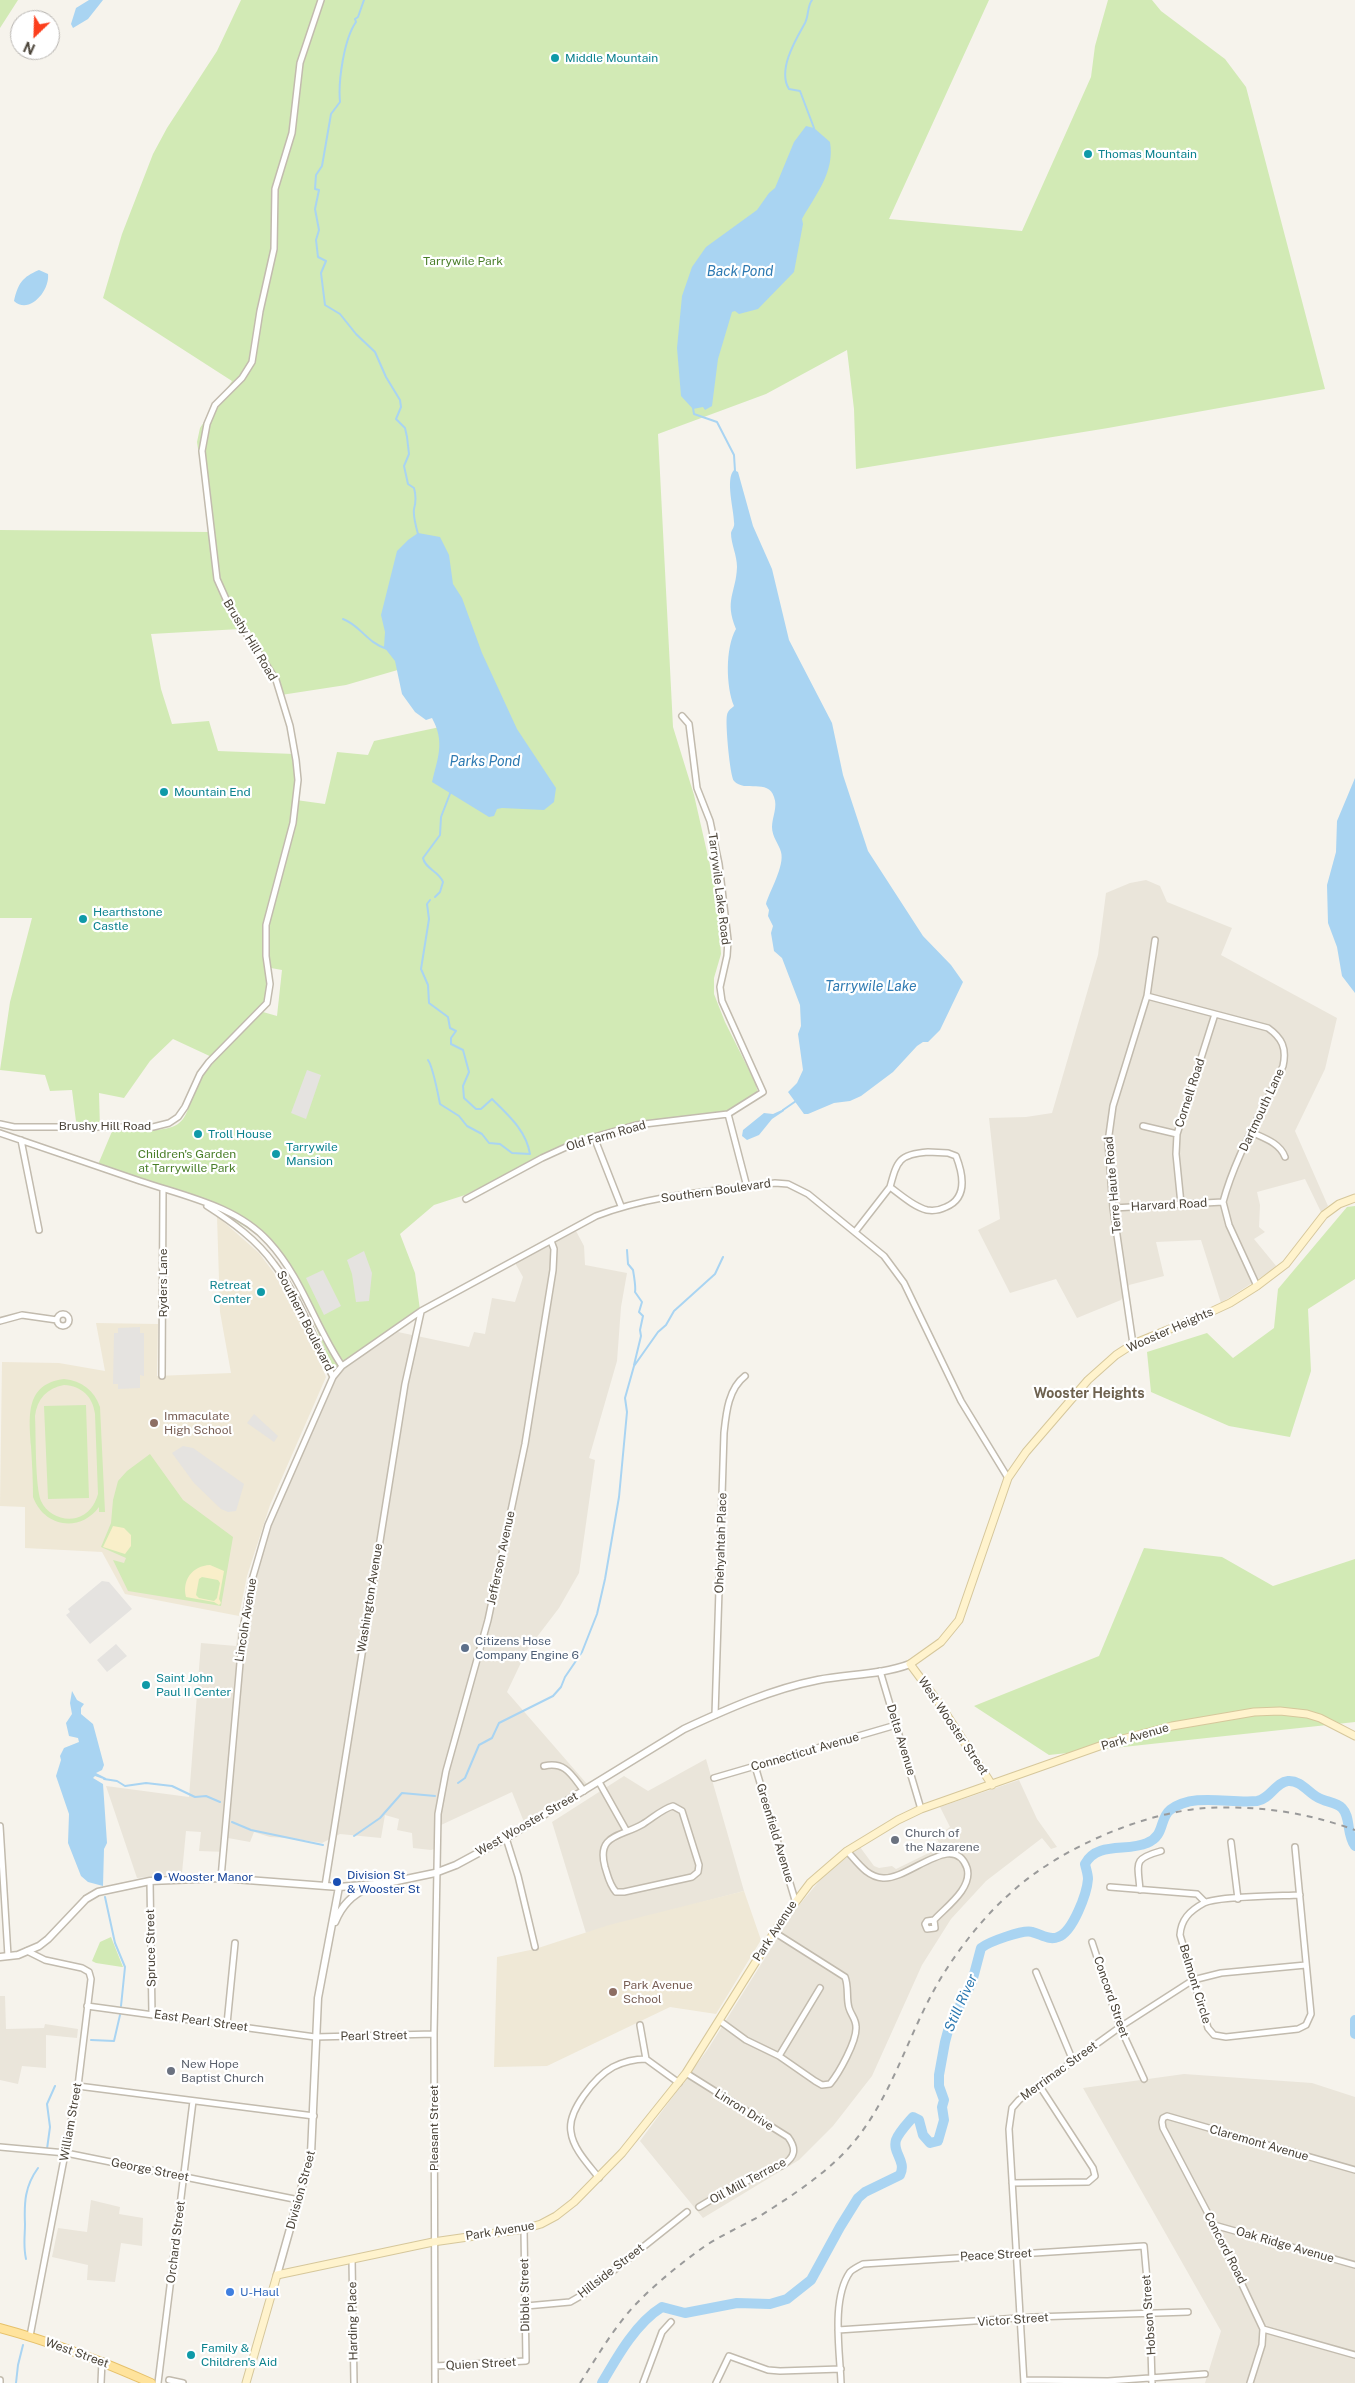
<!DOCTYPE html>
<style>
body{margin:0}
#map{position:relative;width:1355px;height:2383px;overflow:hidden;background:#f6f3ec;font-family:"Public Sans",sans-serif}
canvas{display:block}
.north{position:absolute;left:10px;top:10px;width:50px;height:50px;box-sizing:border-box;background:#fff;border:1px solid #b7b4b0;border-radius:50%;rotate:204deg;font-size:14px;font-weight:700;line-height:20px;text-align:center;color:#4b4439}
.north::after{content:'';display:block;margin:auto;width:18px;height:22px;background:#fc3f1d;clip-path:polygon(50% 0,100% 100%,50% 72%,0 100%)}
</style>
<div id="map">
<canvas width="1355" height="2383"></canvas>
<div class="north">N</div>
</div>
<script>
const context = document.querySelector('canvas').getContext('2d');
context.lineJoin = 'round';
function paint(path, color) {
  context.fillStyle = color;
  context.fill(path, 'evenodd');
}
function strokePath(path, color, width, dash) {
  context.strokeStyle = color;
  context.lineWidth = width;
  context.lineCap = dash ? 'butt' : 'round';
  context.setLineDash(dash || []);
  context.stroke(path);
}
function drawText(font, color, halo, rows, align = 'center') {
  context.font = font + ' "Public Sans",sans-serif';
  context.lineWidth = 4.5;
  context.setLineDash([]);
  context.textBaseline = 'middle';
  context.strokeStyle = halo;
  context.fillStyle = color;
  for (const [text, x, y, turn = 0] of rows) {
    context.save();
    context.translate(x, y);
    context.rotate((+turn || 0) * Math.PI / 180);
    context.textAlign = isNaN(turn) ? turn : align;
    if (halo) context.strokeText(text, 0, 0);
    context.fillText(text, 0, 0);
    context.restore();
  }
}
const residential = new Path2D(`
 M1146,880L1160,886L1167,902L1232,928L1221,955L1337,1018L1325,1069L1295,1131L1328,1206L1321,1212L1305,1179L1257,1192L1260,1205L1259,1227L1265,1232L1254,1239L1277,1267L1221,1303L1201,1240L1156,1242L1164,1276L1129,1285L1121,1300L1077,1318L1056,1279L1010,1293L978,1230L1000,1219L989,1118L1026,1117L1052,1113L1098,955L1106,893L1130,883Z
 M576,1231L584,1246L585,1265L627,1273L621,1307L617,1361L589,1458L595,1460L579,1573L559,1608L527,1650L507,1692L587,1784L524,1822L512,1792L441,1825V1847L431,1850L413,1848L412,1833L397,1830L399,1819L385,1815L381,1838L340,1834L322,1843L290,1838L270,1837L254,1832L250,1842L228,1838L227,1852L199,1851L201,1832L186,1831L182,1873L137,1878L106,1786L189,1797L201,1643L236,1646L239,1624H248L260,1561L272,1523L336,1379L343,1368L398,1332L469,1347L474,1332L485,1334L492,1298L515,1302L523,1277L515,1263Z
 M706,1759L744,1891L586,1933L552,1822L624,1776L648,1791Z
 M1019,1780L1037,1819L1057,1847L1051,1849L1042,1838L986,1881L951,1919L922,1965L872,2076L833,2126L799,2160L703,2218L640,2141L708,2049L795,1910L826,1873L860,1847L874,1866L879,1868L892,1866L896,1869L941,1847L936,1837L950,1827L940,1807Z
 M0,1996H5L6,2029L44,2028L45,2024L78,2029L77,2038L46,2035V2068L22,2066L18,2084L0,2080Z
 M1184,2074L1312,2083L1355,2097V2383H1205L1221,2331L1083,2088Z
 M91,2200L120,2207L119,2214L143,2218L142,2246L121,2243L115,2282L87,2280L88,2265L52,2257L58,2228L87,2232Z`);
const education = new Path2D(`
 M217,1216L259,1253L274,1273L313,1345L326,1377L270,1505L247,1576L239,1616L125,1594L102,1552L25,1548V1507L0,1506L2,1362L59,1363L105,1371L96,1323L158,1324L157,1376L231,1373L220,1312Z
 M744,1891L761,1940L716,2014L670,2007L547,2066L494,2067L497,1957L535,1949L609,1925Z`);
const green = new Path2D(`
 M0,0H18L0,28Z
 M241,0H989L889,219L1022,231L1091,77L1095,46L1108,0H1152L1161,11L1225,59L1246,87L1325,389L1108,428L856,469L854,409L847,350L766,394L658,434L673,727L694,795L717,896L721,954L714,978V994L725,1022L756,1084L758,1095L725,1115H702L661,1120L597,1138L538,1159L465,1195L434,1205L400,1234L415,1273L420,1310L334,1369C315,1329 298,1277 268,1245C235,1209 144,1184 97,1167L113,1129C131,1129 155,1133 172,1127C189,1122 190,1098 197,1084C202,1075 210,1068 216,1059L173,1039L150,1061L124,1098L99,1093L100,1129H77L72,1090L50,1091L45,1075L0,1070L10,1002L32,918H0V530L210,532L197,442L200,428L232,381L103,298L122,234L153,154L167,128L217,51ZM240,629L281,695L346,685L401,669L440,727L374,741L368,755L337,752L325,804L296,800L297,767L294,754L218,751L209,721L172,724L161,689L151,634ZM271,968L282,970L277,1016L263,1012L271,987Z
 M1355,1206V1279L1308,1309L1311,1371L1290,1437L1229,1426L1151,1392L1147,1352L1207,1333L1233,1358L1274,1328L1278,1289L1347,1207Z
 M64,1379C82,1381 94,1390 100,1407L105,1512H99V1507C80,1533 44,1527 33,1497C33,1480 32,1463 31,1446C29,1416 25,1384 64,1379ZM64,1385C82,1386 93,1397 95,1414L98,1494C95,1505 88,1515 76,1518C62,1521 47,1514 41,1501C35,1487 36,1434 35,1416C37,1399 47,1388 64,1385Z
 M86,1405L89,1498L48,1499L44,1406Z
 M150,1454L183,1500L233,1537L221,1606L128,1591L113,1560L124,1563L126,1558L101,1547L111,1523L113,1500L118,1481L127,1471Z
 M1144,1548L1222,1557L1273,1586L1355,1559V1722L1049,1755L974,1706L1099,1656Z
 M111,1937L123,1967H122L96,1963L92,1961L100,1942Z`);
const sand = new Path2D(`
 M113,1526L124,1528L131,1535V1546L125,1554L103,1547Z
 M210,1565L224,1571L219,1599L221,1603L219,1605L214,1602L186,1597C182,1580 192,1566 210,1565ZM202,1577L218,1580L220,1583L217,1598L214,1601L199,1598L196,1595L199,1579Z`);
const parking = new Path2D(`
 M307,1070L321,1075L306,1119L291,1113Z
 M364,1251L372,1273L369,1301L356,1302L352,1274L347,1260Z
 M323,1270L341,1306L324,1315L306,1278Z
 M140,1327V1333H144V1376L140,1375V1388L118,1389V1384H113L114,1333H118V1328Z
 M254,1414L278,1436L274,1442L247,1423Z
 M183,1446L193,1448L244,1484L236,1511L228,1512L221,1509L194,1483L172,1453Z
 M102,1581L109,1582L132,1609L90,1644L66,1615L70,1612L68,1609Z
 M116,1644L127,1656L107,1672L97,1660Z`);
const water = new Path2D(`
 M89,0H103L88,19L73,28L71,24L76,8Z
 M806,126L814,128L830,142C835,172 816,194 802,219L803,224L794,272L758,309L739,314L735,311L732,312L718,359L712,406L705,410L703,407L693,409L681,396L677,348L682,296L692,267L706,247L757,210L769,193L775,188L794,142Z
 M39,270L48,274C50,291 29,315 14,301C18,284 22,277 39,270Z
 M734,470L738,472L753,526L772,569L789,640L832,723L843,775L868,851L923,936L951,965L963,982L940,1030L928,1042H923L917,1046L893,1072L861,1096L850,1101L834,1103L808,1114H804L788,1092L797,1083L803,1070L798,1034L801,1026L800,1005L782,958L774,951L771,933L773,926L768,916L769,910L766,904C769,892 785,866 781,852C779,844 772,837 772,827C772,817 778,807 774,797C768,778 745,793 734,781C730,777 725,722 727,715C728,710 731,709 734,706C726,687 725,648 736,629C724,600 736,593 737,567C737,555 731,544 731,533C732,529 735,527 734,522C734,510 725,479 734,470Z
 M418,533L440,537L449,555L453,584L462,598L482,653L517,729L556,788L554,802L544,810L502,808L497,809L494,816L489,817L432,782C438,757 445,742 432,718L426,720L415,712L402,694L395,661L384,647L385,632L381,615L397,551L408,540Z
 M1355,778V993L1342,976L1337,947L1328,923L1327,885L1336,852L1337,821Z
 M784,1109V1111L772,1119L759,1135L747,1140L742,1136L743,1130L764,1113L773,1114Z
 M72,1691L77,1700L84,1704L81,1708V1714L93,1724L104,1765L102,1770L96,1773L106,1778V1780L95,1776L93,1778L103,1784L107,1843L104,1849L103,1886L88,1882L81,1876L68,1843L69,1814L56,1776L61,1760L60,1756L64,1748L79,1742L78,1738L69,1736L66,1723L72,1714L70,1703Z`);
const stream = new Path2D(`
 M364,0L358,17L355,19L356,22C344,39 338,81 340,102L331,114L322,166L316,175L315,189L319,190L315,209L319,230L316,240L318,257L326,261L321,273L325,305L340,314L356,334L375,352L386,377L400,400L401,407L396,419L405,428L407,437L409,454L404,466L408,484L414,488C416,495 416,502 414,509C413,516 416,527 418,534
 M812,0C807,7 809,15 805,23C796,39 777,70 789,89L800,91L814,128
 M693,408L694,414L717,422L734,455L735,471
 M343,619C360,625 367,643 387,649
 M435,897L440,892L443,882C439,871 425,869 423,858L440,835L441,817L451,791
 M428,1060C433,1067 438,1094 440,1104L459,1116L467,1126L482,1134L489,1143L500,1144L512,1153L530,1154C526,1130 508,1115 492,1099L481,1109H476L464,1098L463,1086L469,1072L463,1050L451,1044V1038L456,1031L450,1028L448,1017L429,1003L428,985L421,969L429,919L427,904L430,900
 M783,1110L796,1101
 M627,1250L628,1264L633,1270C634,1276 636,1287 635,1292L642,1302L639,1312L643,1316L640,1330L641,1336L634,1365
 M104,1779L117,1781L125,1786L146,1783L172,1786L195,1797L206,1796L220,1802
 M458,1783L465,1778L479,1745L492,1738L499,1723L553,1696L561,1687L565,1677L582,1652L597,1614L605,1579L619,1497L627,1412L625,1398L634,1366L658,1332L666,1325L674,1311L715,1274L723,1257
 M232,1822L251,1830L323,1845
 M354,1836L380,1818L402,1793L435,1796
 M105,1897L115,1943L125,1967L121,2006
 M91,2040L114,2041L120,2015
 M47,2149L50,2127L47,2104L55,2086
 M26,2259C23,2246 25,2236 25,2224C24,2202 25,2186 38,2168
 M16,2383L18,2365L23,2345`);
const river = new Path2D(`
 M1355,2020V2034
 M602,2383C617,2357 636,2323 662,2307L685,2313L737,2303L770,2304L787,2299L811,2280L840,2227L858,2198L865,2192L900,2175C907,2161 892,2153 896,2140C899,2132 907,2124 913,2117L919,2120L923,2135L930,2143L938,2141L944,2120L942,2107L944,2100L939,2086V2075L945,2042L949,2027L972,1982L981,1948C988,1942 1024,1929 1032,1932C1041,1934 1049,1941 1058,1937C1073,1932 1087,1893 1088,1879C1088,1874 1086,1869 1085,1864C1097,1841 1127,1852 1147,1843C1165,1836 1159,1819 1170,1810C1194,1792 1230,1804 1257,1801C1270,1799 1276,1782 1288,1781C1300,1780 1308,1792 1317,1797C1325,1802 1336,1802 1342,1808C1351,1817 1346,1833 1355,1846`);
const minor = new Path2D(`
 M1147,996L1268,1028C1282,1038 1287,1048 1283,1066C1263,1111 1236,1154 1223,1202
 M728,1114L747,1187
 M0,1124L14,1127H153L169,1123L178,1117L185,1107L200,1074L209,1062L267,1003L270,984L266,956V925L293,823L298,780L296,760L290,726L276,680L230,608L217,579L202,451L207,424L215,405L242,378L252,362L260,311L274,249L275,189L292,133L300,63L321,0
 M1143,1126L1177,1134
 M1251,1132C1264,1138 1280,1143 1285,1157
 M0,1133C47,1149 93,1165 140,1181C184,1196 237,1206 269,1242C302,1278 315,1326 342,1366
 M594,1137L621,1206
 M21,1140L39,1230
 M928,1152L948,1153L956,1156C963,1174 968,1198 946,1207C940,1210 933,1211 927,1210C914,1207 901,1195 890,1187C897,1161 899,1154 928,1152Z
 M466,1199L542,1158L577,1142L636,1125L728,1114L763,1092L722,1001L720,987L727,956L728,940L719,864L710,821L697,788L689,724L682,716
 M1181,1204L1176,1154L1177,1134L1215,1014
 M207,1206C232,1222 257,1240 274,1264C299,1296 315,1341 333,1377
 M1113,1208L1223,1202L1229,1225L1257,1286
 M855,1232L890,1187
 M57 1320a6 6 0 1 1 12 0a6 6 0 1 1-12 0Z
 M0,1321L22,1315L57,1320
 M1133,1344L1113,1208L1108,1142L1113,1106L1147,996L1155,940
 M162,1376L163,1189
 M880,1671L921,1809
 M715,1715L724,1433C726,1414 728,1389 745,1376
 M544,1766C566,1761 572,1776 584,1791
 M755,1766L795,1900
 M714,1778L896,1725
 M599,1782L626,1830
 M673,1806L682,1811L699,1865L698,1872L692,1877L624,1892H616C609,1884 608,1876 605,1867C596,1834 621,1837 643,1824C653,1818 662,1809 673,1806Z
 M0,1826L8,1956
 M506,1838L518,1876L535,1947
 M1231,1842L1238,1899
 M1295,1847L1311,2014L1306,2025L1298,2029L1226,2037L1214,2035L1208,2028L1180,1935C1181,1920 1189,1911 1204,1903C1218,1896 1281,1896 1300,1895
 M847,1851C858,1863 867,1877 883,1878C909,1880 954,1830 967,1868C973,1888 946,1907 934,1920L927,1921L925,1924L927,1929L935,1928L934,1920
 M221,1878L243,1629L252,1580L268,1525L333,1377L342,1366L421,1311L596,1216C653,1194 715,1191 775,1183L788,1184L808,1194L884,1256L904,1283L961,1401L1008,1478
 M150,1881L152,2015
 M325,1886L405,1384L421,1312
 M1110,1887L1197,1894L1205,1902
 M1140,1890C1138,1863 1132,1859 1161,1851
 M1092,1942L1120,2027L1144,2079
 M27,1951L45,1960L82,1968L89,1972L91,1979L78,2086L30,2336
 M1036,1972L1073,2061
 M87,2006L315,2037L434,2034
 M720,2021L746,2040L779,2056L815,2081L822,2085L830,2084C839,2073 857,2041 856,2027C856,2019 851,2015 849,2008C846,1998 849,1987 845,1977L774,1932
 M227,2024L235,1943
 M640,2025L646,2059L679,2083
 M779,2056L820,1988
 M686,2073L788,2137C797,2149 795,2157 783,2165L729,2189L699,2207
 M78,2086L314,2116
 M0,2147L66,2153L299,2200
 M599,2178C589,2165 573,2149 571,2132C567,2111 595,2077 613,2067C623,2062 635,2059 646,2059
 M1012,2183L1088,2182L1095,2176L1093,2168L1039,2085
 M1214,2225L1355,2265
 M352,2259L354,2383
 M526,2306L570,2302L584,2294L687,2212
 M1263,2329L1355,2355
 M838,2330L1034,2317L1188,2312
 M435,2366L526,2361L524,2229
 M0,2380V2383
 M169,2380L183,2383
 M1024,2380L1108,2381L1205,2374
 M101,2383L102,2361
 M158,2383L193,2101
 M435,2383L434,2034L438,1814L446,1771L488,1620L525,1444L553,1270L554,1249L551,1241
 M643,2383L662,2332L671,2322
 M716,2383L729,2356L768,2370L780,2371L841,2369
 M841,2383C840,2352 831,2299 850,2272C853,2269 859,2266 863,2264L1144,2246L1150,2314L1152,2383
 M1024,2383L1009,2129L1012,2108L1019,2100L1120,2027L1193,1980L1221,1973L1306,1965
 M1250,2383L1262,2345L1263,2329L1214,2225L1163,2128L1162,2122L1163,2118L1167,2116L1355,2170`);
const tertiary = new Path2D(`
 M335,1922C342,1905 352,1895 369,1887
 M0,1957L18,1955L39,1946L48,1939L86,1899L98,1892L150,1881L221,1878L339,1887L387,1883L435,1873L456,1865L506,1838L684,1729C727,1709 772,1689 818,1680C849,1674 881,1675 910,1664
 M277,2275L311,2154L318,1998L339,1887`);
const secondary = new Path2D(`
 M992,1785L939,1703L910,1664L941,1642L959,1620L1008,1478L1026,1452L1088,1380L1116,1355L1133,1344L1202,1316L1230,1303L1257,1286L1286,1264L1324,1215L1339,1204L1355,1198
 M246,2383L277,2275L433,2242L524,2229L541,2224L556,2216L574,2202L622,2153L686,2073L782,1920L810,1883L847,1851L898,1820L921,1809L1111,1742L1172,1726L1254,1712L1280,1711L1307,1714L1320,1718L1355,1736`);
const primary = new Path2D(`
 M0,2328C52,2342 102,2361 151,2383`);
const rail = new Path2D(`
 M580,2383C597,2357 613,2329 634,2306C655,2284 680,2264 705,2246C722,2235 742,2226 760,2216C787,2199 816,2180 839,2158C892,2107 906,2033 944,1973C963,1943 987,1913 1014,1890C1061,1848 1144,1812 1207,1808C1258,1805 1308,1813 1355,1830`);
const markers = [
 [555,58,5,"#0f9aa8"],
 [1088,154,5,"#0f9aa8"],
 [164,792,5,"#0f9aa8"],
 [83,919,5,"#0f9aa8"],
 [198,1134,5,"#0f9aa8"],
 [276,1154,5,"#0f9aa8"],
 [261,1292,5,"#0f9aa8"],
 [154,1423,5,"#8d6e63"],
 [465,1648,5,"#5c6f8a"],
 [146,1685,5,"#0f9aa8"],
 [895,1840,5,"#6b7280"],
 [158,1877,5,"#1a4fb4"],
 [337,1882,5,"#1a4fb4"],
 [613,1992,5,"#8d6e63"],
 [171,2071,5,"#6b7280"],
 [230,2292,5,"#3f7fe0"],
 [191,2355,5,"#0f9aa8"]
];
const cultureNames = [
 ["Middle Mountain",565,58],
 ["Thomas Mountain",1098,154],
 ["Mountain End",174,792],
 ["Hearthstone",93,912],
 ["Castle",93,926],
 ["Troll House",208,1134],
 ["Tarrywile",286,1147],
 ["Mansion",286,1161],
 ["Retreat",251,1285,"right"],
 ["Center",251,1299,"right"],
 ["Saint John",156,1678],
 ["Paul II Center",156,1692],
 ["Family &",201,2348],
 ["Children's Aid",201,2362]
];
const parkNames = [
 ["Tarrywile Park",463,261],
 ["Children's Garden",187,1154],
 ["at Tarrywille Park",187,1168]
];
const streetNames = [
 ["Brushy Hill Road",250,640,59],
 ["Tarrywile Lake Road",719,889,83],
 ["Cornell Road",1190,1093,-72],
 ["Dartmouth Lane",1262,1110,-65],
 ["Brushy Hill Road",105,1126],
 ["Old Farm Road",606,1136,-16],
 ["Terre Haute Road",1113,1185,-95],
 ["Southern Boulevard",716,1191,-8],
 ["Harvard Road",1169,1205,-3],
 ["Ryders Lane",163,1283,-90],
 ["Southern Boulevard",305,1321,63],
 ["Wooster Heights",1170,1330,-24],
 ["Ohehyahtah Place",721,1543,-88],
 ["Jefferson Avenue",501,1558,-78],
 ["Washington Avenue",370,1598,-81],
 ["Lincoln Avenue",246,1620,-81],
 ["West Wooster Street",953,1726,56],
 ["Park Avenue",1135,1737,-16],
 ["Delta Avenue",901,1740,73],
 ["Connecticut Avenue",805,1752,-16],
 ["West Wooster Street",527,1824,-30],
 ["Greenfield Avenue",775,1833,73],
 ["Park Avenue",775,1931,-57],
 ["Spruce Street",151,1948,-91],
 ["Belmont Circle",1195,1984,73],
 ["Concord Street",1111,1997,71],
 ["East Pearl Street",201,2021,8],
 ["Pearl Street",374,2036,-1],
 ["Merrimac Street",1059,2071,-36],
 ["Linron Drive",744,2110,32],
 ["William Street",71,2122,-80],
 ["Pleasant Street",434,2128,-90],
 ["Claremont Avenue",1259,2143,16],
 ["George Street",150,2170,11],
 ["Oil Mill Terrace",748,2181,-28],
 ["Division Street",301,2190,-75],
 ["Park Avenue",500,2231,-9],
 ["Orchard Street",176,2242,-83],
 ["Oak Ridge Avenue",1285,2245,16],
 ["Concord Road",1225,2248,63],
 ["Peace Street",996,2255,-3],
 ["Hillside Street",611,2271,-38],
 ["Dibble Street",525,2295,-91],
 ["Hobson Street",1149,2315,-94],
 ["Victor Street",1013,2320,-4],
 ["Harding Place",353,2321,-91],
 ["West Street",77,2353,20],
 ["Quien Street",481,2364,-3]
];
const educationNames = [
 ["Immaculate",164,1416],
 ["High School",164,1430],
 ["Park Avenue",623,1985],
 ["School",623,1999]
];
const serviceNames = [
 ["Citizens Hose",475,1641],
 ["Company Engine 6",475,1655]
];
const worshipNames = [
 ["Church of",905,1833],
 ["the Nazarene",905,1847],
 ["New Hope",181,2064],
 ["Baptist Church",181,2078]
];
const transitNames = [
 ["Division St",347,1875],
 ["& Wooster St",347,1889],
 ["Wooster Manor",168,1877]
];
const shopNames = [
 ["U-Haul",240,2292]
];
const waterNames = [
 ["Back Pond",740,272],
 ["Parks Pond",485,762],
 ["Tarrywile Lake",871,987],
 ["Still River",961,2003,-66]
];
const neighbourhoodNames = [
 ["Wooster Heights",1089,1394]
];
paint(residential, '#eae5da');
paint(education, '#efe8d6');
paint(green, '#d2eab5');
paint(sand, '#f9efc9');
paint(parking, '#e5e3e0');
paint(water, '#a9d4f2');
strokePath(stream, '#a9d4f2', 2);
strokePath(river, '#a9d4f2', 10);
strokePath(minor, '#c2bbae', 8);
strokePath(tertiary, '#c2bbae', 9);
strokePath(secondary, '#d6c79b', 9);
strokePath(primary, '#e6c16a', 10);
strokePath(minor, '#fff', 5);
strokePath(tertiary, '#fff', 6);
strokePath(secondary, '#fff3cd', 7);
strokePath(primary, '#ffe39c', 8);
strokePath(rail, '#9a9a9a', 2, [6, 6]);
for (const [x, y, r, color] of markers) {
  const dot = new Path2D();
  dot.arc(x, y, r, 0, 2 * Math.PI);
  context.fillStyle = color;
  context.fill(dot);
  strokePath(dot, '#fff', 2);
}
drawText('12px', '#0d838f', '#fff', cultureNames, 'left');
drawText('12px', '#4a7f2a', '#fff', parkNames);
drawText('12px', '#4b4439', '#fff', streetNames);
drawText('12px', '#785e54', '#fff', educationNames, 'left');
drawText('12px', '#4e5e75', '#fff', serviceNames, 'left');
drawText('12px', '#5b616d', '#fff', worshipNames, 'left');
drawText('12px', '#164399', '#fff', transitNames, 'left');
drawText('12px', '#366cbe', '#fff', shopNames, 'left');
drawText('italic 14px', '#2e7ab2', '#fff', waterNames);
drawText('bold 14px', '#6e6250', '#fff', neighbourhoodNames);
</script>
